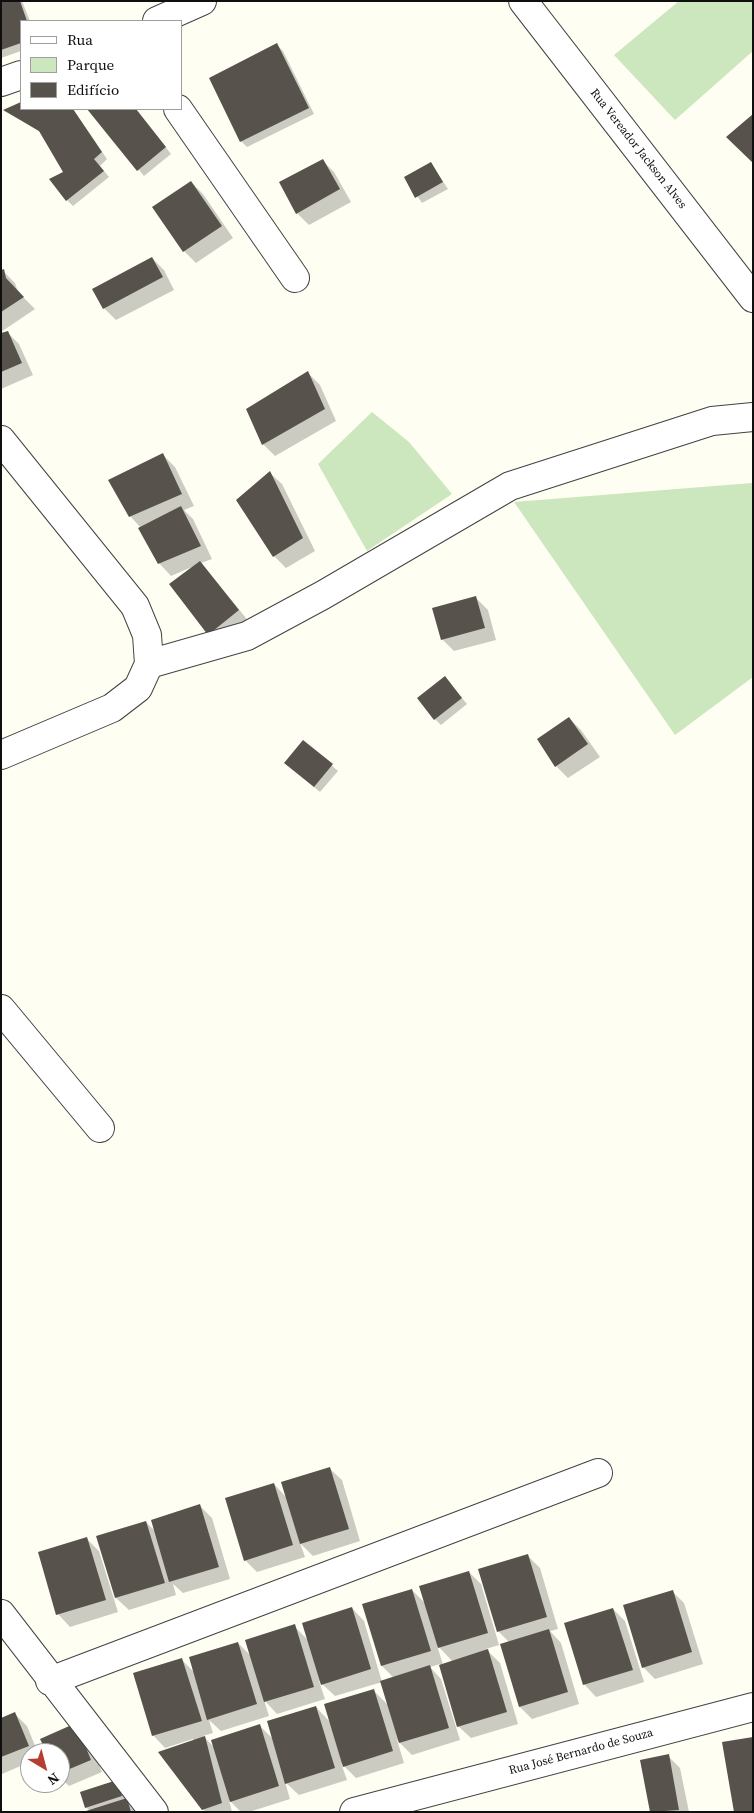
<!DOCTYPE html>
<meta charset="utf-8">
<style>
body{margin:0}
#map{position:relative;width:754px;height:1813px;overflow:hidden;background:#fefef2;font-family:"Source Serif 4",serif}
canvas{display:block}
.frame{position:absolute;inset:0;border:2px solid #0f0f0f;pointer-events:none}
.legend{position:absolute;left:20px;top:20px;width:162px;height:90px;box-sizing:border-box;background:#fff;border:1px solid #9f9f9f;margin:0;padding:6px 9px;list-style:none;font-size:15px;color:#0f0f0f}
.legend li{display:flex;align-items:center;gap:10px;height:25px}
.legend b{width:25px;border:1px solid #9f9f9f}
.north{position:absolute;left:20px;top:1743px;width:50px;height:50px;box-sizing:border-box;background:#fff;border:1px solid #9f9f9f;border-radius:50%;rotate:143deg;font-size:14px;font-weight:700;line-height:20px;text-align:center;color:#0f0f0f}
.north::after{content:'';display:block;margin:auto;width:18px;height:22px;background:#b63e30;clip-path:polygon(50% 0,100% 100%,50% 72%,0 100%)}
</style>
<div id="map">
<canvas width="754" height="1813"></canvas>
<div class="frame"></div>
<ul class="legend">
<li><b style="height:6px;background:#fff"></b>Rua</li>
<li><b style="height:14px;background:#cce7bd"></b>Parque</li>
<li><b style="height:14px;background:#57524c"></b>Edifício</li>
</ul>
<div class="north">N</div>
</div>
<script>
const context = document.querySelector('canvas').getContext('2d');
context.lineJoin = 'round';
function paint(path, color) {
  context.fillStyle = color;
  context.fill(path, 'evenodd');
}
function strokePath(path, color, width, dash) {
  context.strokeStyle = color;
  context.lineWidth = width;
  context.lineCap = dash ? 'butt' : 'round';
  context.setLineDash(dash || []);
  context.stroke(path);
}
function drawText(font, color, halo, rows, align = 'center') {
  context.font = font + ' "Source Serif 4",serif';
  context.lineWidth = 5;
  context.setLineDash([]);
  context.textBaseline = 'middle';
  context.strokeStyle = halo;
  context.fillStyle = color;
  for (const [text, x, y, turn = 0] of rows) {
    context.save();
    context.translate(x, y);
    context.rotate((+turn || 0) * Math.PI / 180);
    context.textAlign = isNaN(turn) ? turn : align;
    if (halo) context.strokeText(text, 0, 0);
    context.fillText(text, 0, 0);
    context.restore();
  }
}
const green = new Path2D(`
 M679,1H753V51L675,120L614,55Z
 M372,412L409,442L452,494L367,551L318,464Z
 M752,483L753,677L675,735L514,502Z`);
const shadow = new Path2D(`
 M5,1H22L30,21H21V51L1,58V2Z
 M277,45L283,51L314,114L247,147L241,141L210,79Z
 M21,104V109H73L107,159L100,166L109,177L73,206L67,200L65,172L43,134L6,110Z
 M89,109H136L171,154L144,176Z
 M322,160L334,172L351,202L309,225L297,213Z
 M431,163L448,189L422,203L405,178Z
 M191,182L203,194L233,238L196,263L184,251Z
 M152,258L164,270L174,290L116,320L104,308Z
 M1,271H3L15,283L18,292L35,309L1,332Z
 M7,332L19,344L33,375L1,389V335Z
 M308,373L320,385L336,421L275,456L263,444Z
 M163,455L175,467L194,506L184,510L193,519L212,559L201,563L250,623L209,634L192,567L171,576L159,563L141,528L130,516Z
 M270,473L282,484L315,551L286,568L274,556Z
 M476,598L488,610L496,640L454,651L442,639Z
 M445,678L467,704L441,725L435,719Z
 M569,718L581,730L600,757L568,778L556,766Z
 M304,741L338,771L320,792L285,763Z
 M329,1468L342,1480L360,1541L313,1556L300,1543L305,1557L257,1572L245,1560L274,1484L286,1497Z
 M200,1506L212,1518L230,1579L183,1593L173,1584L176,1595L129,1610L116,1598L98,1537L146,1522L156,1532Z
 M87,1539L99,1551L118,1612L70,1627L58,1614Z
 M527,1555L540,1568L558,1629L550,1631L561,1643L579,1704L532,1719L520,1707L510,1643L498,1631Z
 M469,1572L481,1584L499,1645L486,1649L500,1663L518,1724L471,1738L458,1726L440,1664L430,1667L441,1679L460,1740L412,1755L397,1740L404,1763L356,1778L341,1763L347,1780L299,1795L285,1782L290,1799L249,1812H241L229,1800L232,1812H206L203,1809L193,1739L165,1748L153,1735L182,1660L194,1672L238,1643L252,1657L294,1626L309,1641L352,1608L364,1621L382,1682L394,1678L382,1666L364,1605L412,1590L426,1604ZM437,1645L453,1662L443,1665ZM319,1681L335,1696L382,1682L389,1706L373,1690L331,1723L316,1707L274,1740L260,1726L214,1747L203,1736L213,1733L209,1720L221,1731L269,1716L264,1700L277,1714L325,1699Z
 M672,1591L684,1603L703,1664L655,1679L643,1667Z
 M613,1609L625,1621L644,1682L596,1697L584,1684Z
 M15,1714L27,1726L38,1753H30V1762L2,1774L1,1720Z
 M88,1737L102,1772L69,1786L60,1777V1753H48Z
 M668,1756L680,1768L689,1812H651Z
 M122,1787L127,1800L138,1812H91L86,1807Z`);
const building = new Path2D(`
 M1,1H20L27,21H21V43L1,50Z
 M277,43L309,108L240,142L209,78Z
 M21,102V109H73L102,152L94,159L104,171L66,201L49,179L63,172L39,131L3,110Z
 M87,109H136L166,147L137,171Z
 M753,114V163L726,137Z
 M323,159L340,189L296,214L279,182Z
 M431,162L443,182L415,198L404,177Z
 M191,181L222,226L183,252L152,207Z
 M152,257L163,277L103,309L92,289Z
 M4,269L6,278L24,297L1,312V270Z
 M8,331L22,363L1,372V333Z
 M308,371L325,409L262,445L246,409Z
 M163,453L182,494L129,517L108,480Z
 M270,471L303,538L273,557L236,500Z
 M181,506L201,546L158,564L138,528Z
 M200,561L239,610L208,635L169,584Z
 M476,596L485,628L441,640L432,608Z
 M445,676L462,698L434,720L417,698Z
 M569,717L588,744L555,767L537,739Z
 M303,740L333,764L314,787L284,763Z
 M330,1467L349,1529L300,1544L281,1482Z
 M274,1483L293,1545L244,1561L225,1498Z
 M200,1504L219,1567L169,1582L151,1520Z
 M146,1521L165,1583L115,1598L96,1536Z
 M87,1537L106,1600L56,1615L38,1552Z
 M528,1554L547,1617L497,1632L478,1569Z
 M469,1571L488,1633L438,1648L419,1586Z
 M412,1589L431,1651L381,1666L362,1604Z
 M673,1590L692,1652L642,1668L623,1605Z
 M352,1607L371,1669L321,1685L302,1623Z
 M613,1608L633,1670L583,1685L564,1623Z
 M295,1624L314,1687L264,1702L245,1640Z
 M549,1629L568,1692L519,1707L500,1644Z
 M238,1642L257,1704L207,1720L189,1657Z
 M488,1649L507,1712L457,1727L439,1665Z
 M182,1658L202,1721L152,1736L133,1673Z
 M430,1665L449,1728L399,1743L380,1681Z
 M374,1689L393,1751L343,1767L324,1704Z
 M316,1706L335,1768L285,1784L267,1721Z
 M15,1712L29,1746L1,1757V1718Z
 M76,1723L91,1760L60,1773V1753H47L40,1739Z
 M260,1724L279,1786L230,1802L211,1740Z
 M205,1736L222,1803L202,1810L158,1752Z
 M753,1737V1812H734L722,1742Z
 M669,1754L679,1810L650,1812L640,1760Z
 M117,1780L122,1796L85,1808L80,1792Z
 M127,1798L131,1812H86V1811Z`);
const minor = new Path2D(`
 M523,1L753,298
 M157,21L202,1
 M1,82L21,75
 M178,109L295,278
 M1,440L135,606L147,635L149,664L138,688L112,708L1,755
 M149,664L247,636L323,595L510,486L712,421L753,417
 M1,1009L100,1128
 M1,1614L154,1812
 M50,1681L598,1473
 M354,1812L753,1707`);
const streetNames = [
 ["Rua Vereador Jackson Alves",638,149,52],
 ["Rua José Bernardo de Souza",581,1752,-15]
];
paint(green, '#cce7bd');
paint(shadow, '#0003');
paint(building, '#57524c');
strokePath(minor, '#424242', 30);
strokePath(minor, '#fff', 28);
drawText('12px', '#0f0f0f', '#fff', streetNames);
</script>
